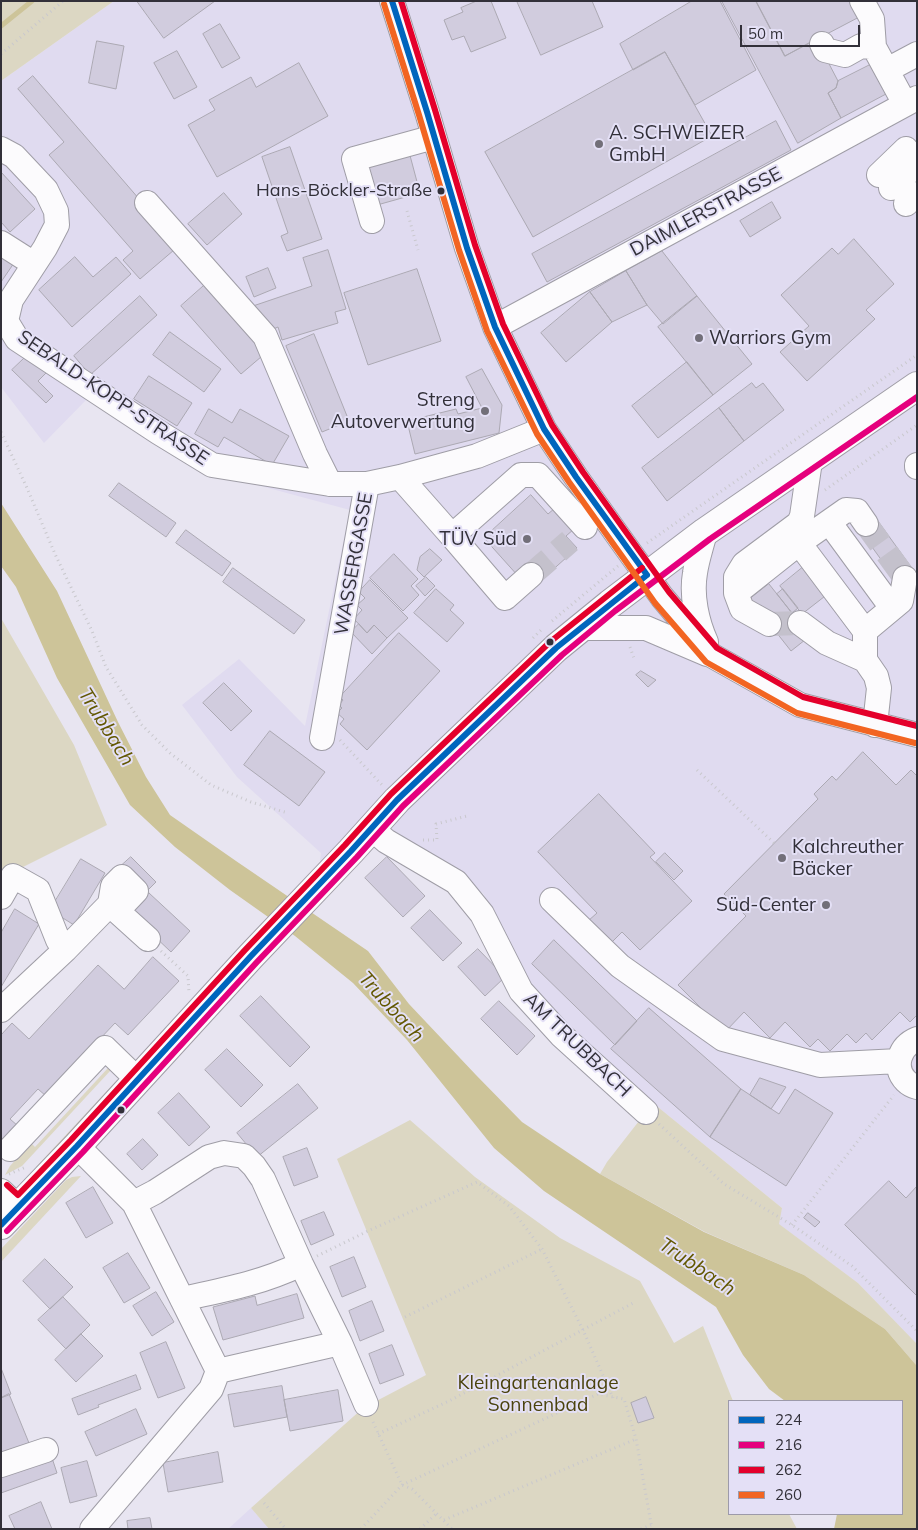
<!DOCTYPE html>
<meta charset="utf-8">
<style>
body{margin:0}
#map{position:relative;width:918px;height:1530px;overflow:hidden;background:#e8e5f1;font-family:Mulish,sans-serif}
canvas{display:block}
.frame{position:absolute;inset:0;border:2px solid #323039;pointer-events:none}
.legend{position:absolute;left:728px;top:1400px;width:175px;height:115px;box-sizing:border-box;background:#e4e0f6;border:1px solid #9d9aaa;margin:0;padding:6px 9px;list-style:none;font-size:15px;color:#323039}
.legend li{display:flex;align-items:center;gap:10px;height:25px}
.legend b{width:25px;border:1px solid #9d9aaa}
.scale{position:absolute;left:740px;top:25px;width:120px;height:22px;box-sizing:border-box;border:2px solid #323039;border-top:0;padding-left:6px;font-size:15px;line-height:18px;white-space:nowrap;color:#323039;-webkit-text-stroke:4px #e4e0f6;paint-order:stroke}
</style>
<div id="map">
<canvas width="918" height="1530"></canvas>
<div class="frame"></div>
<ul class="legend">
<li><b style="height:6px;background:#0065bd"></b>224</li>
<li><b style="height:6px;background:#e5007d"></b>216</li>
<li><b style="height:6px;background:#e4002b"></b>262</li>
<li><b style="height:6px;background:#f26522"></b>260</li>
</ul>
<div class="scale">50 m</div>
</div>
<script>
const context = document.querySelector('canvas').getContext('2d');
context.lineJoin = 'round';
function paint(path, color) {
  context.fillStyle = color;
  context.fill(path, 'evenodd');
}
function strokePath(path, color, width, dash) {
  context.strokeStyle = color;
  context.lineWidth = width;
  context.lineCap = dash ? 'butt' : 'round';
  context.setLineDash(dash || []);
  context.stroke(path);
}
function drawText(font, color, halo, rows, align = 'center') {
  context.font = font + ' Mulish,sans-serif';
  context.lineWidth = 4;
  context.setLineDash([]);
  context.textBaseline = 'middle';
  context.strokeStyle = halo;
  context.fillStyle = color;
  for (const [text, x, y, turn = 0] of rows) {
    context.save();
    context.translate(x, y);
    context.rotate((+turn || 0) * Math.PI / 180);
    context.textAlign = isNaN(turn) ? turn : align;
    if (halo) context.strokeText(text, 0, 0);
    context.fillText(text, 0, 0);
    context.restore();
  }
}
const built = new Path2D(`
 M114,1H917V1344L858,1283L778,1224L782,1208L653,1103L526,984L483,893L373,826L317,886L321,853L237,777L182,705L239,659L305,726L350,510L205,471L90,396L44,443L1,387V81Z
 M251,1508L269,1529H228Z`);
const green = new Path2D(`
 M1,1H114L1,81Z
 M1,618L74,745L107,825L1,878Z
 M108,1068L111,1070L22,1166L5,1175L10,1166L31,1143L35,1147Z
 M117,1080L115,1089L39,1170L36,1167Z
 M653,1103L782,1208L779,1224L858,1283L917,1344V1366L885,1329L804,1275L705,1232L600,1174L607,1162Z
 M410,1120L475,1177L560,1238L640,1281L674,1343L703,1326L733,1401H729V1514H789L797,1529H269L251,1508L363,1408L426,1375L337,1159Z
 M81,1176L1,1262V1249L66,1180L72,1177Z`);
const water = new Path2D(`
 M1,503L57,591L118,722L146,777L170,815L236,861L368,951L409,1004L476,1075L522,1122L600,1174L704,1232L804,1275L885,1329L917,1366V1529H834L837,1514H902V1401H785L769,1389L743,1355L716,1307L544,1191L494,1148L407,1040L353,983L295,936L230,890L175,847L130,805L57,678L16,587L1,566Z`);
const stream = new Path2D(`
 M1,26L32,1`);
const building = new Path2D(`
 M137,1H215L164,38Z
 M477,1H491L506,38L471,52L464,36L452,40L444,20L463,12L461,8Z
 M517,1H592L603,27L541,55Z
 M692,1H720L756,70L695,105L665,52L633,70L620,44Z
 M722,1H756L785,56L816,39L838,81L836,88L828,93L841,118L798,143Z
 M756,1H856L863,15L785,56Z
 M220,24L240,58L222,68L203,34Z
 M97,41L124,46L116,89L89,83Z
 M177,51L197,87L174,99L154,63Z
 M665,52L712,136L533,237L485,152Z
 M299,63L328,116L217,177L188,125L215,110L209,100L251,77L256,87Z
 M870,65L886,94L841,118L828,93L836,88L838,81Z
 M33,76L165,229L174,250L140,279L123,260L133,251L49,155L64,142L18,89Z
 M776,121L791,150L547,282L532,254Z
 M290,147L322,239L287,251L281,236L288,233L262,157Z
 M408,148L420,193L377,205L364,161Z
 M1,172L35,209L10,232L1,222Z
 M224,193L242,214L207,245L188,224Z
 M772,202L781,218L750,237L740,221Z
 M854,239L894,284L866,310L875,319L807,381L780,352L809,326L781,295L832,248L838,254Z
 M328,250L346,309L335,312L338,323L282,340L278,327L271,330L253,306L312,286L303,258Z
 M662,251L697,296L663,324L647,305L626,271Z
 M1,254L14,263L1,282Z
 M75,257L93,277L116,257L131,274L72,327L39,290Z
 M268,268L276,288L254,297L246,277Z
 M417,269L441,341L368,365L344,293Z
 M626,271L647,305L612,322L590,292Z
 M207,283L268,351L241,374L181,306Z
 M590,292L612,322L566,362L541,333Z
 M140,296L157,315L90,375L74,356Z
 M697,296L752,364L713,395L658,327Z
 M170,332L221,369L204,392L153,355Z
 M314,334L349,421L322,432L286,346Z
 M33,350L51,368L38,381L53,396L46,403L12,370Z
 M687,362L713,395L658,438L632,406Z
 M482,369L502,405L499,433L415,454L407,421L456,409L458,414L482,408L466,377Z
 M149,376L192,403L177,426L134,399Z
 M752,383L756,388L763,383L784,410L744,441L719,408Z
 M719,408L744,441L667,501L642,468Z
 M209,409L232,423L240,409L289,436L272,465L224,437L218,447L195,434Z
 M119,483L176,523L166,537L109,496Z
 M531,495L548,514L555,508L574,529L566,536L577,548L538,583L519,577L484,538Z
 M875,517L914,571L898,583L859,529Z
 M186,530L231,563L222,576L176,543Z
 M430,549L442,560L424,577L417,570L420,557Z
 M394,554L418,579L411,586L419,595L403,611L370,578Z
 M807,564L829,593L802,614L780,586Z
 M233,568L305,620L294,634L223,582Z
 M426,577L435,586L425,596L416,586Z
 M370,580L408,618L387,638L374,625L367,633L354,619L362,610L357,605L365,598L359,592Z
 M769,584L810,636L791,651L750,599Z
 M436,589L454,605L450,610L464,623L447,642L414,613Z
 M783,589L798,608L792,613L777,594Z
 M359,624L367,633L374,625L387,638L372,654L351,632Z
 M399,633L440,671L367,750L340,724L344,719L337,713L342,708L339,705L343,700L340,697Z
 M641,671L656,680L648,687L636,675Z
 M224,683L252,711L231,731L203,703Z
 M270,731L325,772L299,806L244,765Z
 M863,752L896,785L911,770L917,776V1015L910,1022L900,1012L872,1040L866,1033L856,1043L847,1034L830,1051L818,1039L810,1047L785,1022L770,1038L744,1012L725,1032L678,985L746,916L724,894L818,799L814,794L832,776L836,780Z
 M599,794L655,853L650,857L692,901L640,950L622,932L610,944L588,921L597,913L538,852Z
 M665,853L683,871L674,880L656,862Z
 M131,857L156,882L146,892L121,866Z
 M387,857L425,896L403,917L365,878Z
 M81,859L105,873L74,925L50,910Z
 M149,893L190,931L171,952L131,914Z
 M15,909L39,924L1,987V933Z
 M430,910L462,943L443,961L411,928Z
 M554,940L637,1021L615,1045L532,964Z
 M478,949L505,977L485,996L458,967Z
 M153,957L179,981L128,1035L115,1023L46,1096L38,1089L10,1119L18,1126L4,1140L1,1137V1035L12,1023L29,1039L98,965L124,989Z
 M261,996L310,1047L290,1067L240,1016Z
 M499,1001L535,1036L517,1055L481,1019Z
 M649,1008L741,1089L710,1137L611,1049Z
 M227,1049L263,1085L241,1107L205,1070Z
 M760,1078L786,1087L771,1109L750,1095Z
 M298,1084L318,1108L257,1157L237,1133Z
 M741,1089L779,1114L795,1089L833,1113L786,1186L710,1137Z
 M179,1093L210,1127L189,1146L158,1113Z
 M143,1139L158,1155L142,1170L127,1154Z
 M307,1148L318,1177L294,1186L283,1157Z
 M889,1181L906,1198L917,1186V1296L845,1225Z
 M93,1187L113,1223L86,1238L66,1203Z
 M324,1212L334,1235L311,1245L301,1221Z
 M808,1213L820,1222L815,1227L804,1218Z
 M128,1253L150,1288L124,1303L103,1268Z
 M354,1257L366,1287L342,1297L330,1267Z
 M45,1259L73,1287L50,1309L23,1281Z
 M156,1292L174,1322L152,1336L133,1306Z
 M297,1294L304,1318L223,1340L213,1307L255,1296L257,1305Z
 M63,1297L90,1325L66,1349L38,1320Z
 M372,1301L384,1331L360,1341L349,1311Z
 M81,1334L103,1356L76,1382L55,1360Z
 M166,1342L185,1388L158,1398L140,1353Z
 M392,1345L404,1375L380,1384L369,1354Z
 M1,1368L11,1394L1,1398Z
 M136,1375L141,1389L98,1405L99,1407L78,1415L72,1399Z
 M282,1386L287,1417L234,1427L228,1395Z
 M338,1390L343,1421L290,1431L284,1400Z
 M9,1394L29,1443L1,1454V1398Z
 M646,1397L654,1418L638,1423L631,1403Z
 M136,1409L147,1434L96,1456L85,1432Z
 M218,1452L223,1482L168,1492L163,1463Z
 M52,1458L57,1473L1,1493V1477Z
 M87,1461L97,1496L70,1503L61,1468Z
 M41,1502L52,1529H15L9,1516Z
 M150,1518L152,1529H128L127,1521Z`);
const minorTunnel = new Path2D(`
 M866,524L905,578
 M531,575L570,541
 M769,624L800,623`);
const path = new Path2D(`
 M1,54L63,1
 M407,211L418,250
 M1,432L27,488L55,554L92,631L106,667L142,725L170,753L211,785L251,802L288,813
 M825,490L917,425
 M647,543L917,355
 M552,621L618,566
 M533,638L543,628
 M630,647L635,661
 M340,740L382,785
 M697,770L774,843
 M423,840H437L436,824L467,816
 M161,951L188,976L189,993
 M659,1124L724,1184L792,1225L852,1266L917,1331
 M9,1174L26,1167
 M792,1225L894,1095
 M317,1256L370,1230L477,1182L509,1206L542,1249L583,1330L613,1398
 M405,1317L542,1249
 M373,1422L402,1485L412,1489L452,1529
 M378,1434L449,1401L635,1302
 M264,1503L286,1529
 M444,1520L636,1439
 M361,1529L402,1485L598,1394L624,1399L636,1439L652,1529
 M420,1529L437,1513
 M641,1529L651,1525`);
const minor = new Path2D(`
 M392,1L427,112L467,248L495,327L544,429L576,477L631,554L662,597L711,655L800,705L917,735
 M862,1L872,19L874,47L905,104
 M822,44L825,50L845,55L861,46L874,47
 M887,70L917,54
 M1,149L14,156L46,190L56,211L57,225L45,248L11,300L6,321L17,339L158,432L212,465L330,484H367
 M879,175L906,149
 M891,188L917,164
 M147,203L265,336L315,454L330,484
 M906,204L917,194
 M372,221L354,159L434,137
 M1,243L34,264
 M495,327L917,98
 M917,465V467
 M400,477L452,536L521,475H538L585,527
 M829,522L892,608
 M705,532C702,545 697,559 695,573C691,596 697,622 706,642
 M452,536L505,598L531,575
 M799,543L846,510L857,511L866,524
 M736,593L799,543L865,631V660
 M800,623L827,643L865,660L876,676L879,688L875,725
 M769,624L742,609L736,593V577L744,564L799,523L802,516L810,461
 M581,628H646L707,654
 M865,631L901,601L905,578
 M322,738L367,484L400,477L477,456L544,429
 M371,828L386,841L456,882L482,914L521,991L561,1035L646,1112
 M1,897L13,876L38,890L58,940L65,950
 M552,900L620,966L723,1039L820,1065L899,1061
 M117,911L148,939
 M1,1010L65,950L110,904L113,886L122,877L136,891L117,911L110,904
 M917,1039C900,1046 892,1067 906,1081C909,1084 913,1086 917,1087
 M77,1146L134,1203L218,1371L211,1389L92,1529
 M10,1149L105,1048L138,1080
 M1,1191L18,1207
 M134,1203L155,1192L209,1157L224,1153L244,1156L254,1166L263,1179L301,1264L340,1343L218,1371
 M182,1299C224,1290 262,1283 301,1264
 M340,1343L366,1404
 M1,1465L46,1450`);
const major = new Path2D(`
 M1,1225L77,1146L251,956L351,851L397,800L556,648L610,604L705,532L917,386`);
const bus1 = new Path2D(`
 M392,1L427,112L467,248L495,327L544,429L576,477L647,575
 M1,1225L77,1146L251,956L351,851L397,800L556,648L647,575`);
const bus2 = new Path2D(`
 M7,1231L83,1152L257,962L357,857L403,806L562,655L615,611L710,539L917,397`);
const bus3 = new Path2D(`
 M401,1L435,110L475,245L503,324L552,425L583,472L669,592L717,648L803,697L917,726
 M7,1185L18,1195L71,1140L245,950L345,845L391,794L550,642L642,568`);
const bus4 = new Path2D(`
 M384,4L419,115L459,250L487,331L537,434L569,482L624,559L655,603L706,662L797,713L915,743`);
const markers = [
 [599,144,5,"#726f79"],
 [441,191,4.5,"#323039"],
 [699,338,5,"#726f79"],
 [485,411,5,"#726f79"],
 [527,539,5,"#726f79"],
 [550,642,4.5,"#323039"],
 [782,858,5,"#726f79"],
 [826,905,5,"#726f79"],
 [121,1110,4.5,"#323039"]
];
const busNames = [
 ["Hans-Böckler-Straße",432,191]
];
const poiNames = [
 ["A. SCHWEIZER",609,133],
 ["GmbH",609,155],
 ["Warriors Gym",709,338],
 ["Streng",475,400,"right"],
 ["Autoverwertung",475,422,"right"],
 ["TÜV Süd",517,539,"right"],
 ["Kalchreuther",792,847],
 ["Bäcker",792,869],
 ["Süd-Center",816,905,"right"]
];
const streetNames = [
 ["DAIMLERSTRASSE",706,212,-28],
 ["SEBALD-KOPP-STRASSE",113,398,34],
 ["WASSERGASSE",354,564,-80],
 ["AM TRUBBACH",577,1045,44]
];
const parkNames = [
 ["Kleingartenanlage",538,1383],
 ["Sonnenbad",538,1405]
];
const waterNames = [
 ["Trubbach",106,727,58],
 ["Trubbach",391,1007,48],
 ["Trubbach",697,1267,34]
];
paint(built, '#e0dbf0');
paint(green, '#dcd7c3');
paint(water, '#cdc499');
strokePath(stream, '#cdc499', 5);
paint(building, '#d1ccde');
strokePath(building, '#aca9b3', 1);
strokePath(minorTunnel, '#c4c1cc', 24, [24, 12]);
strokePath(minor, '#9f9da6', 26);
strokePath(major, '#9f9da6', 30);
strokePath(path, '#c9c8cd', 3, [1, 4]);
strokePath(minor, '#fcfbfd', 24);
strokePath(major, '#fcfbfd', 28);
strokePath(bus1, '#0065bd', 6);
strokePath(bus2, '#e5007d', 6);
strokePath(bus3, '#e4002b', 6);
strokePath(bus4, '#f26522', 6);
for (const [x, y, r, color] of markers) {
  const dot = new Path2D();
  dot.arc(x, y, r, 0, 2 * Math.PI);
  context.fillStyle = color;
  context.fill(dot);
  strokePath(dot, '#e4e0f6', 2);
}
drawText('18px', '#323039', '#e4e0f6', busNames, 'right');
drawText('19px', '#323039', '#e4e0f6', poiNames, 'left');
drawText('19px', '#323039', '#e4e0f6', streetNames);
drawText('19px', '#4b430d', '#e4e0f6', parkNames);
drawText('italic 20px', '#635802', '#e4e0f6', waterNames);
</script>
